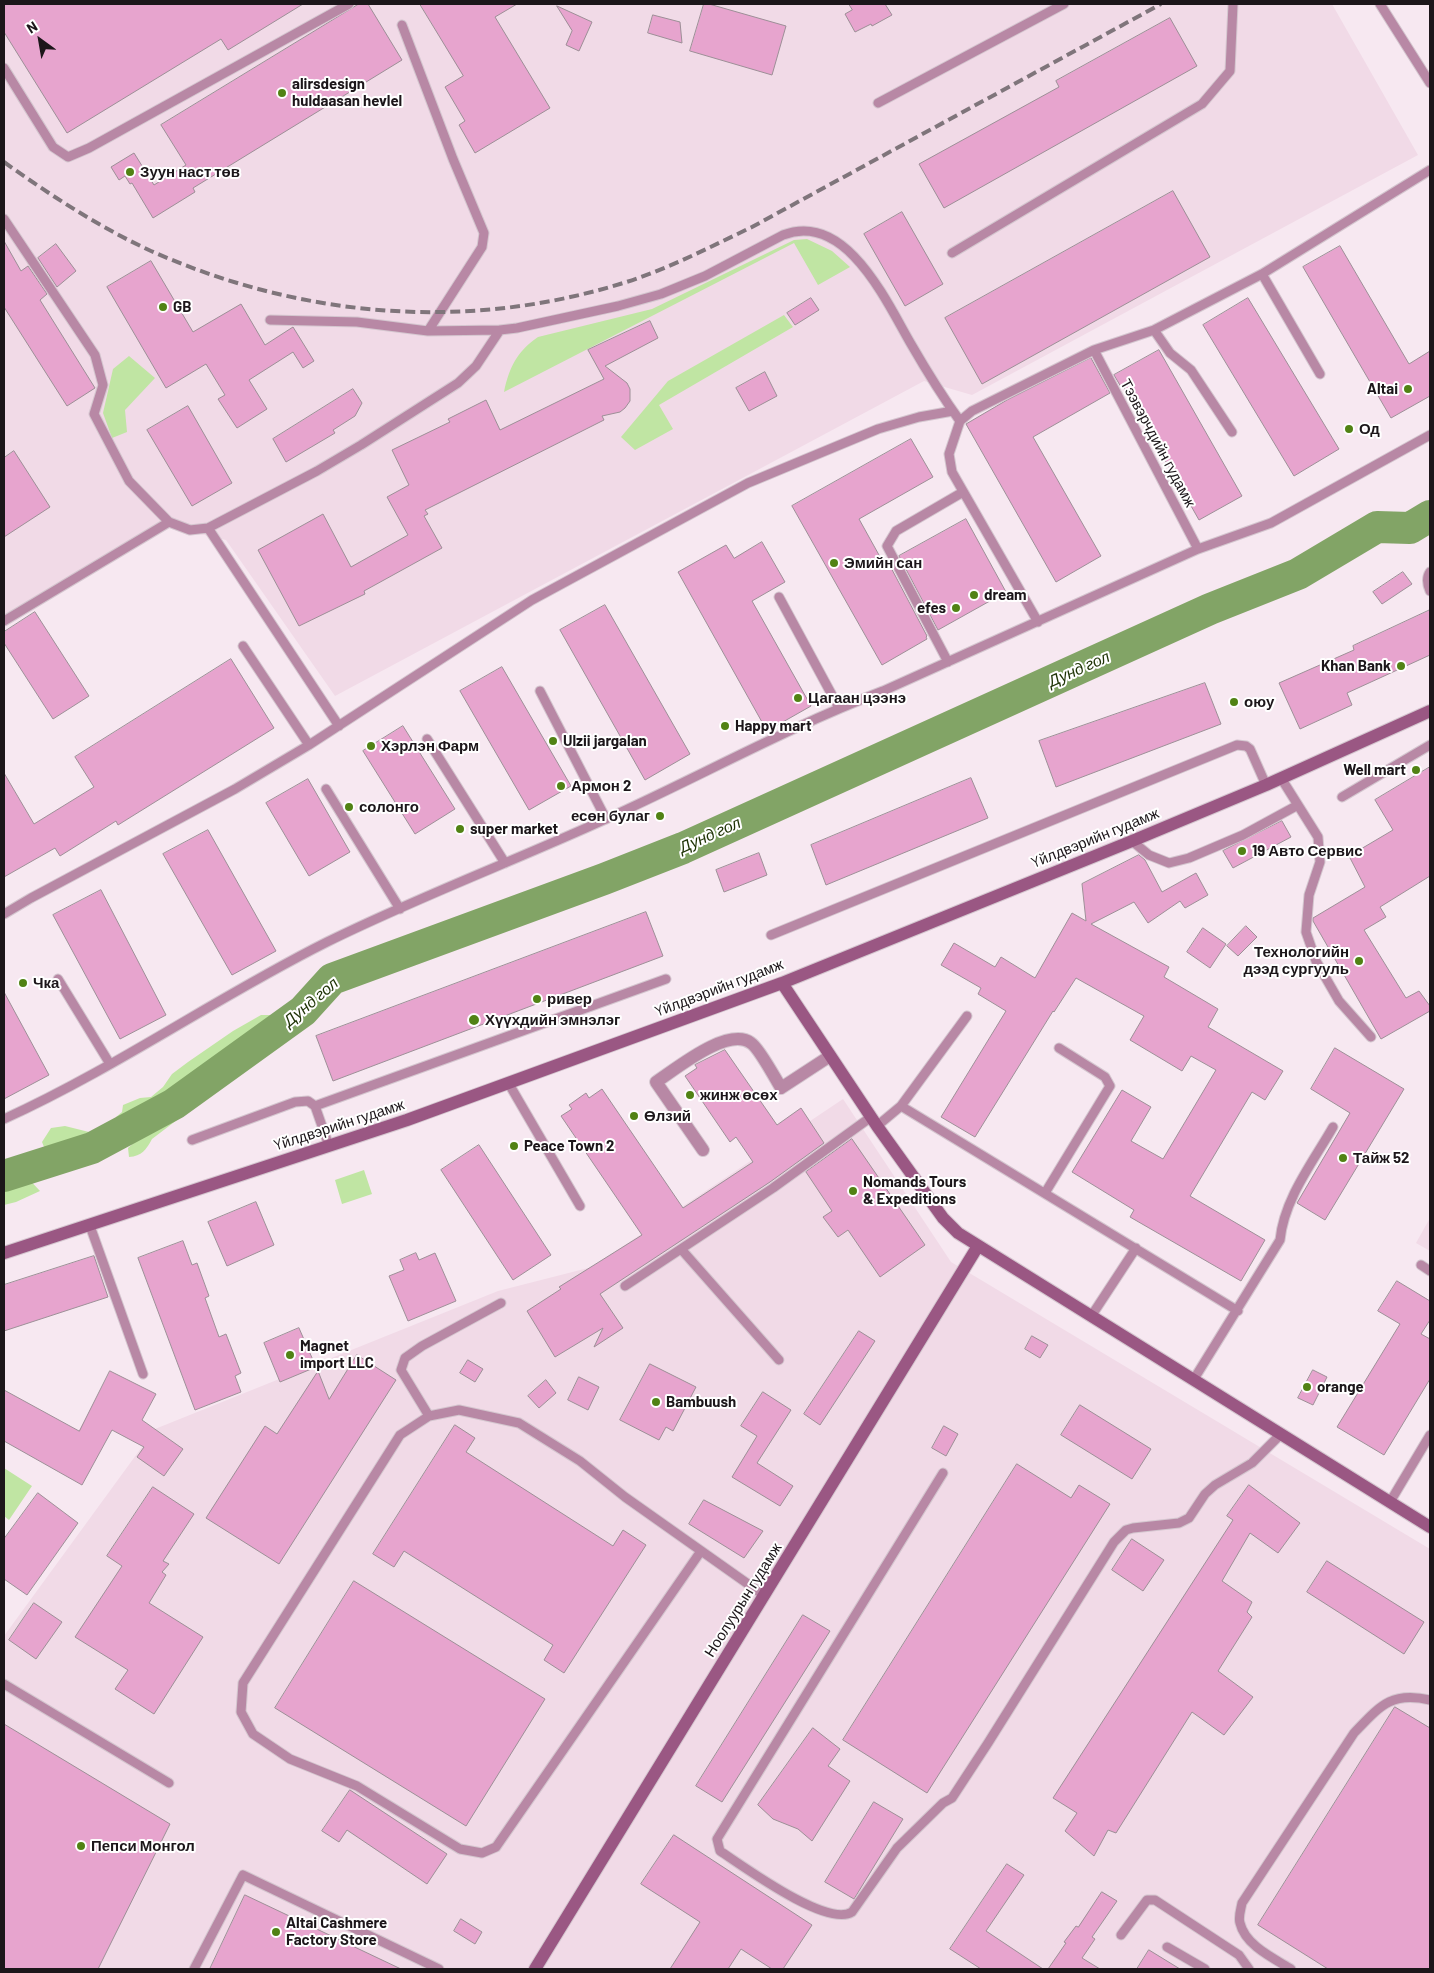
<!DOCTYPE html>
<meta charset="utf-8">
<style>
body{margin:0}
#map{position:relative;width:1434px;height:1973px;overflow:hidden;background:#f7e8f1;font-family:Barlow,sans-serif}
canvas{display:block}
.frame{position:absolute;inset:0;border:5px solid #1c161a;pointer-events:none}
.north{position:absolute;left:15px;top:15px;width:50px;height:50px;-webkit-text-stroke:4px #fff;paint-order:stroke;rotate:328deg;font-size:14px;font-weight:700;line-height:20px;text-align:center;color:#1c161a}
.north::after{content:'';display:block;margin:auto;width:18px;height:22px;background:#1c161a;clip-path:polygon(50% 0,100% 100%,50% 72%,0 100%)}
</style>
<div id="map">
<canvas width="1434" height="1973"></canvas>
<div class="frame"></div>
<div class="north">N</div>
</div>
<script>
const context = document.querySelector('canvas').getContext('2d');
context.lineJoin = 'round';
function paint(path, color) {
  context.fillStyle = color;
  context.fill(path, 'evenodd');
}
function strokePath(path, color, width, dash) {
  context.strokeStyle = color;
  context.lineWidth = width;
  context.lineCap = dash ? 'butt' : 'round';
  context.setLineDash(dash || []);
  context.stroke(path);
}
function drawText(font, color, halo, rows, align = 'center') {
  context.font = font + ' Barlow,sans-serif';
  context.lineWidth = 4;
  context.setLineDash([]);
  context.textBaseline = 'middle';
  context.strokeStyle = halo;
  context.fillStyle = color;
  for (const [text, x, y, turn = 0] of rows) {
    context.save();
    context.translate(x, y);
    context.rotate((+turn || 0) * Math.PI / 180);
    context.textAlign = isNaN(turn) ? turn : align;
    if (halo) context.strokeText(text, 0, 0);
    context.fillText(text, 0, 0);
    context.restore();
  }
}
const built = new Path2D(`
 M4,4H1332L1418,155L972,395L924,381L335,696L226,540L161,525L4,615Z
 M843,1099L951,1262L1430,1549V1969H4V1636L155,1429L498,1291L592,1267Z
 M1430,1218V1251L1416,1243Z`);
const green = new Path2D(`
 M807,239L832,251L850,267L818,285L794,243L504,392C509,368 517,351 538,337L652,309L794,240Z
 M784,315L793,327L659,405L673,429L635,450L621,437L668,381Z
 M129,356L155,378L125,410L127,432L112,438L103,413L113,369Z
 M261,1015H274L275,1023L236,1049L225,1061L194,1083L123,1127L115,1129L116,1117L122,1112L123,1105L140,1098L151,1097L163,1087L172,1074L188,1062L233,1031Z
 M267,1044L244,1069L152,1139C146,1150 142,1156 129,1157L128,1148L169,1112Z
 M65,1126L89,1132L93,1138C80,1146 61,1155 46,1152L42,1142L51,1128Z
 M364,1170L372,1194L342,1204L335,1180Z
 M25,1175L40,1191L16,1202L4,1205V1180Z
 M4,1468L32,1486L9,1520L4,1516Z`);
const river = new Path2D(`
 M4,1176L92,1148L174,1104L303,1011L332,979L604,879L683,848L1210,609L1298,574L1377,527L1410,528L1430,516`);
const building = new Path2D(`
 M4,4H303L228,50L221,39L67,133L4,32Z
 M359,4H368L402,60L193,188L195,192L153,218L132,183L130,184L125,176L119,180L111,167L134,153L154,185L186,165L161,125Z
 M420,4H517L495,17L550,108L475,153L459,125L465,121L445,87L463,76Z
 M704,4H709L786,26L772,75L690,51Z
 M849,4H885L892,15L872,26L871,24L855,32L845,14L852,10Z
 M557,6L592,22L579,51L566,45L572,31Z
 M653,15L680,22L682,43L648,33Z
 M1170,18L1197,66L944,208L919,164L1059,87L1056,81Z
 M1173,191L1210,257L982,384L945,318Z
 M902,212L943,284L905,306L864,234Z
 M4,241L21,271L28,266L47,294L40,300L95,388L67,406L4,307Z
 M56,244L76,271L57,287L38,258Z
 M1340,246L1409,364L1430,351V396L1391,418L1303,267Z
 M151,261L193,332L241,304L265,345L293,327L314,361L303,368L293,352L249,380L267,409L237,428L218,399L225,395L206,364L166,388L107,287Z
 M811,298L819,310L795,325L787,313Z
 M1248,298L1339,449L1294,476L1203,325Z
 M650,321L658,338L605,366L627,383L630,389V401L625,408L620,412L602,416L604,420L425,510L428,514L424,516L442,548L364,591L365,594L299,626L258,550L323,514L351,567L408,535L387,497L409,485L392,450L450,422L448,419L486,400L500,430L604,379L588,350Z
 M1159,350L1242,496L1199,520L1123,386L1121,387L1114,375Z
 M1091,358L1110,393L1033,437L1101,556L1056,582L966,424L1007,400Z
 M765,372L777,396L749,411L736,388Z
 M353,389L362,403L355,416L333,430L335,433L286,462L273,439Z
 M188,406L232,483L192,506L147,430Z
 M911,439L933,477L859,519L884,564L888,562L927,636L926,637L927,639L882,665L792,506Z
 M14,451L50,507L4,537V458Z
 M966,519L1006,592L938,630L899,556Z
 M762,542L785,582L752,601L811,706L767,731L678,572L726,545L734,558Z
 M1403,572L1412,584L1382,604L1373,592Z
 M605,605L690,754L645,780L560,630Z
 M1430,610V655L1347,693L1352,705L1300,729L1279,683L1354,650L1353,646Z
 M35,612L89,696L53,719L4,643V632Z
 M231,659L274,728L118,825L116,821L60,856L55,848L4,877V773L34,824L94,787L75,757Z
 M502,667L571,786L529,810L460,691Z
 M1205,683L1221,724L1056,787L1039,741Z
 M403,726L455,809L415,834L363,751Z
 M1430,767V876L1380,907L1386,917L1364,930L1406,998L1419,991L1430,1006V1011L1381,1039L1313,921V918L1365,887L1349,856L1393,830L1375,800Z
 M971,778L988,818L826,885L811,845Z
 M308,779L350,852L309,876L266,803Z
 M1282,821L1291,837L1233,868L1223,851Z
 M208,830L276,951L232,975L163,854Z
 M759,853L767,875L724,892L716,870Z
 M1139,855L1145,860L1162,892L1196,873L1208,895L1185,908L1180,901L1148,923L1134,902L1091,924L1169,967L1164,977L1218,1009L1208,1027L1283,1071L1265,1100L1252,1092L1190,1196L1265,1240L1241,1281L1130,1217L1134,1210L1072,1172L1122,1090L1151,1107L1131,1141L1163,1159L1216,1070L1191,1056L1182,1071L1130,1040L1144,1016L1076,978L1054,1012L1053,1011L975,1137L941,1117L1006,1011L978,994L981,988L941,965L954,943L995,967L1001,957L1035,978L1072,913L1086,921L1082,884Z
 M101,890L166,1015L120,1039L53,915Z
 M646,912L663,956L333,1081L316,1036Z
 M1246,926L1257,937L1238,956L1227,946Z
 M1203,928L1226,944L1210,968L1187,952Z
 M4,992L49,1075L4,1099Z
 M1335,1048L1404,1089L1325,1220L1297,1203L1350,1113L1311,1089Z
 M725,1050L777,1125L801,1108L824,1143L770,1182L600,1294L623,1328L594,1347L603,1328L555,1357L527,1311L561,1289L559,1287L642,1235L561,1116L572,1109L569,1105L586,1093L589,1098L602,1089L683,1208L753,1162L736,1137L730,1142L685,1076L697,1068L695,1065Z
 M852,1139L925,1245L880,1277L848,1230L838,1237L823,1217L832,1211L806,1172Z
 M479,1145L551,1255L513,1280L441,1170Z
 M256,1202L274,1245L227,1266L208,1222Z
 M183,1241L192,1265L197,1263L209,1296L205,1298L219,1337L226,1334L241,1373L235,1376L241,1392L195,1410L138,1258Z
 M416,1253L419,1260L435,1253L456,1301L408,1321L389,1276L404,1270L400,1260Z
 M94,1256L108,1297L4,1331V1285Z
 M1397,1281L1430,1301V1320L1421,1334L1430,1339V1379L1384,1455L1337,1427L1400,1324L1378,1311Z
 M299,1328L316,1367L280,1382L264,1343Z
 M859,1331L875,1341L820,1425L804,1414Z
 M1032,1336L1048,1345L1040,1358L1025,1349Z
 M357,1355L396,1380L279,1564L206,1518L265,1426L277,1434L318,1371L329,1399Z
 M468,1360L483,1369L475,1382L460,1373Z
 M650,1364L696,1387L673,1431L666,1427L659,1440L620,1420Z
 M1313,1370L1327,1377L1313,1405L1298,1398Z
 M110,1371L156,1394L142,1420L183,1449L164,1476L137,1457L144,1447L112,1430L82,1485L4,1441V1390L79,1431Z
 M579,1377L599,1387L588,1410L568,1400Z
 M546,1380L556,1393L539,1408L528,1396Z
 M763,1392L791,1410L757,1463L793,1486L780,1506L732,1477L757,1436L741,1426Z
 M1080,1405L1151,1449L1132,1479L1061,1435Z
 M455,1425L475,1438L466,1452L613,1546L623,1530L646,1545L564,1673L544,1660L553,1645L404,1551L394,1567L373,1554Z
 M944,1426L958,1434L946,1456L932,1448Z
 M1017,1464L1071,1498L1079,1485L1110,1504L927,1793L843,1740Z
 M1249,1485L1300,1523L1278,1553L1250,1533L1222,1581L1252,1602L1247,1612L1252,1617L1218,1671L1253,1697L1224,1735L1192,1712L1116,1833L1108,1830L1094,1856L1065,1831L1077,1813L1053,1798L1233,1520L1227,1516Z
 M153,1487L194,1514L163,1561L169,1564L162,1572L166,1575L149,1603L203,1637L154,1714L115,1689L128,1670L75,1637L122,1566L107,1556Z
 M38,1493L78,1523L27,1595L4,1579V1539Z
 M704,1500L763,1531L744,1558L689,1524Z
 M1132,1539L1164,1560L1143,1591L1112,1570Z
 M1327,1561L1424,1622L1404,1654L1307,1592Z
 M354,1581L545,1699L466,1826L275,1708Z
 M34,1603L62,1622L36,1659L9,1640Z
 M803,1615L830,1631L722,1802L696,1786Z
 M1395,1707L1430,1728V1969H1328L1258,1925Z
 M4,1724L170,1824L98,1969H4Z
 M813,1728L840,1749L828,1766L850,1781L812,1841L798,1829L773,1819L758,1805Z
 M350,1790L447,1854L427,1884L347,1830L339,1842L322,1831Z
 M874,1802L903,1819L854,1899L825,1882Z
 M674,1835L812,1925L783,1969H772L741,1949L728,1969H670L700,1922L641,1884Z
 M1007,1864L1024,1875L986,1931L1043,1969H981L950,1949Z
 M1102,1892L1117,1901L1092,1937L1095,1939L1082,1958L1100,1969H1048L1066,1943L1064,1942L1076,1926L1078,1927Z
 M245,1895L401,1969H210Z
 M461,1919L482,1932L475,1944L454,1931Z
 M1149,1950L1180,1969H1137Z`);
const lane = new Path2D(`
 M1380,4L1430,83
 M402,25L453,159L484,233L482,247L428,331
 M4,68L53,147L68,157L89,148L349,4
 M878,103L1064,4
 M4,219L95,355L103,385L94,414L129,481L169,522L190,530L208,528L317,471L361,445L458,383L476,366L500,330
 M952,253L1202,104L1230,71L1233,4
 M1262,274L1320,374
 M270,320L357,322L428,331L500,330L517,328L618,306L661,294L705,276L783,235C846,211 886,301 911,344C926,370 942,396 960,421
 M1154,330L1170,353L1191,370L1232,432
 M1094,350L1198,549
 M208,528L339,726
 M1430,572C1426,578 1427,584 1430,591
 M779,597L839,708
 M4,621L169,522
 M1038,622L952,472L949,454L960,421L972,411L1094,350L1154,330L1262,274L1430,170
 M948,662L887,546L896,531L963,492
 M540,691L606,819
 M427,739L505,863
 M309,745L532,600L748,483L878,429L919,417L953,411
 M1281,778L1318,837L1320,862L1309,895L1306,932L1316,961L1339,1001L1371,1037
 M326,789L400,909
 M1342,797L1430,745
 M1132,841L1149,855L1169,863L1189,858L1243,835L1298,805
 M4,914L31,898L235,789L309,745L243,646
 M771,935L1237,745L1246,746L1250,749L1266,785
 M58,979L110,1064
 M509,1084L580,1206
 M315,1106L666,979
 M901,1106L1238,1311
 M4,1119C116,1068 217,997 327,942C418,897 514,861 606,819C699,777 788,727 883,691L1198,549L1271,523L1430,435
 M877,1126L901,1106L967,1016
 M192,1140L295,1102L308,1101L315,1106L329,1146
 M1045,1193L1110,1086L1105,1077L1059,1048
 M90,1226L143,1374
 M681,1249L779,1360
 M1421,1265L1430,1271
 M625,1286L773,1188L871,1117
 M1092,1315L1136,1248
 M1194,1379L1280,1240C1284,1199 1313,1162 1333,1127
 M429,1416L401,1370L405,1358L422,1346L501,1303
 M943,1473L717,1839L720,1851C743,1866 827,1928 852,1912L897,1848L943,1803L952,1798L988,1743L1114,1542L1126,1530L1133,1528L1179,1523L1189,1518L1205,1494L1215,1485L1252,1463L1281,1434
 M1390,1502L1430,1435
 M701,1551L496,1847L482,1853L460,1849L357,1786L290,1759L253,1734L241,1712L243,1683L400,1435L429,1416L459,1410L519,1423L580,1461L625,1497L765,1596
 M4,1684L169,1783
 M1121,1935L1147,1900H1155L1239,1955L1249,1969
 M1167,1947L1205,1969
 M194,1969L243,1875L439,1969
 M1291,1969C1273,1958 1245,1945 1240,1923C1238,1917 1241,1909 1242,1903L1354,1733C1380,1706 1391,1691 1430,1700`);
const street = new Path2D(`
 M703,1150L656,1082C676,1069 728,1026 751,1043C759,1048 775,1078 781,1088L830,1056`);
const secondary = new Path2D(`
 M782,983L877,1126L943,1218L958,1233L1430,1527
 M4,1253L407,1120L782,983L1132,841L1266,785L1430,711
 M535,1969L978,1246`);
const rail = new Path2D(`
 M4,162C50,195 99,227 151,251C300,317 463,332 620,284C666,270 708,248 752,227L1161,4`);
const markers = [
 [282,93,5,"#518214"],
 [130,172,5,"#518214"],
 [163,307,5,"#518214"],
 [1408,389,5,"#518214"],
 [1349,429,5,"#518214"],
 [834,563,5,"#518214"],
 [974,595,5,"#518214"],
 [956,608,5,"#518214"],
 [1401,666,5,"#518214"],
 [798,698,5,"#518214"],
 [1234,702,5,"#518214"],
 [725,726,5,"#518214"],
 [553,741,5,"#518214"],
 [371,746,5,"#518214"],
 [1416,770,5,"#518214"],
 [561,786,5,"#518214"],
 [349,807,5,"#518214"],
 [660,816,5,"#518214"],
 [460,829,5,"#518214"],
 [1242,851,5,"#518214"],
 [1359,961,5,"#518214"],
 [23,983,5,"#518214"],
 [537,999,5,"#518214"],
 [474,1020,6,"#518214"],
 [690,1095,5,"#518214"],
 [634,1116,5,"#518214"],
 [514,1146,5,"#518214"],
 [1343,1158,5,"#518214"],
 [853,1191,5,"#518214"],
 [290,1355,5,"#518214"],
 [1307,1387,5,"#518214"],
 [656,1402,5,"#518214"],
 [81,1846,5,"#518214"],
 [276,1932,5,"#518214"]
];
const poiNames = [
 ["alirsdesign",292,84],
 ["huldaasan hevlel",292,101],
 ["Зуун наст төв",140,172],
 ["GB",173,307],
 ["Altai",1398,389,"right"],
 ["Од",1359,429],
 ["Эмийн сан",844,563],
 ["dream",984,595],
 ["efes",946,608,"right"],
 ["Khan Bank",1391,666,"right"],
 ["Цагаан цээнэ",808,698],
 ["оюу",1244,702],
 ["Happy mart",735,726],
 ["Ulzii jargalan",563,741],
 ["Хэрлэн Фарм",381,746],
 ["Well mart",1406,770,"right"],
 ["Армон 2",571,786],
 ["солонго",359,807],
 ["есөн булаг",650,816,"right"],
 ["super market",470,829],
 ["19 Авто Сервис",1252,851],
 ["Технологийн",1349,952,"right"],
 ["дээд сургууль",1349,969,"right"],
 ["Чка",33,983],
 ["ривер",547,999],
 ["Хүүхдийн эмнэлэг",485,1020],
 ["жинж өсөх",700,1095],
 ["Өлзий",644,1116],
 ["Peace Town 2",524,1146],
 ["Тайж 52",1353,1158],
 ["Nomands Tours",863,1182],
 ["& Expeditions",863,1199],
 ["Magnet",300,1346],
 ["import LLC",300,1363],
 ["orange",1317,1387],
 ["Bambuush",666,1402],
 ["Пепси Монгол",91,1846],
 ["Altai Cashmere",286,1923],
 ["Factory Store",286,1940]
];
const streetNames = [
 ["Тээвэрчдийн гудамж",1158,443,62],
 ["Yйлдвэрийн гудамж",1095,838,-22],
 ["Yйлдвэрийн гудамж",719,988,-21],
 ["Yйлдвэрийн гудамж",339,1125,-18],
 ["Ноолуурын гудамж",743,1600,-58]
];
const waterNames = [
 ["Дунд гол",1079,669,-24],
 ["Дунд гол",710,835,-24],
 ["Дунд гол",311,1002,-40]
];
paint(built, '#f1dae7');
paint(green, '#c0e5a3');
strokePath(river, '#82a466', 32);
paint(building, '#e7a4ce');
strokePath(building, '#9d8f97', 1);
strokePath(lane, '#d4c6cf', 11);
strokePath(street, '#d4c6cf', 14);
strokePath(secondary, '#d4c6cf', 14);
strokePath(lane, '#b888a5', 9);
strokePath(street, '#b888a5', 12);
strokePath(secondary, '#9a5783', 12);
strokePath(rail, '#7f757b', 4, [10, 5]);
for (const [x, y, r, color] of markers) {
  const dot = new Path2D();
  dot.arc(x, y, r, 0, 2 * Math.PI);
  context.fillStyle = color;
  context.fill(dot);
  strokePath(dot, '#fff', 2);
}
drawText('bold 15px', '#1c161a', '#fff', poiNames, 'left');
drawText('15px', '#1c161a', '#fff', streetNames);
drawText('italic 16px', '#1d3204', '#fff', waterNames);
</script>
